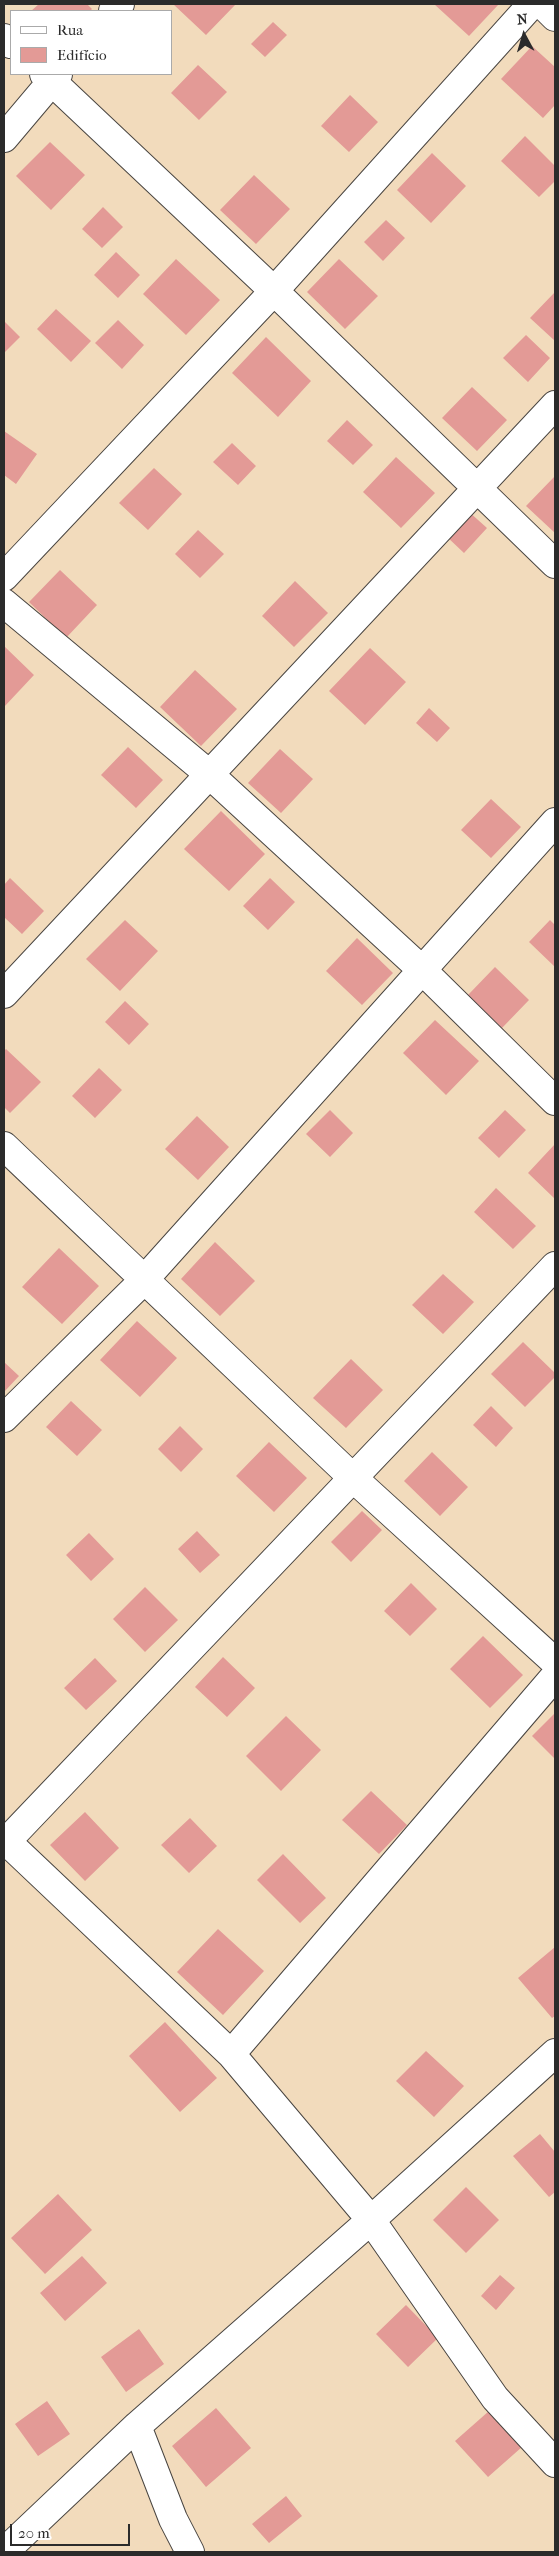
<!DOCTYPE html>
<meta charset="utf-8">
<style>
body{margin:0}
#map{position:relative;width:559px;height:2556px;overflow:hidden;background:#f2dbbc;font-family:"IM FELL French Canon",serif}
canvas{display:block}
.frame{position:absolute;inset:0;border:5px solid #2b2b2b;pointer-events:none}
.legend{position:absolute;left:10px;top:10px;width:162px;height:65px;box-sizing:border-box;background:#fff;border:1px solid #aaa;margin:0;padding:6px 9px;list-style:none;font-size:15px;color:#2b2b2b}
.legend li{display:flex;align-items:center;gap:10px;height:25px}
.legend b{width:25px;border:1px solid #aaa}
.north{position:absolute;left:499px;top:10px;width:50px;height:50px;-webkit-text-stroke:4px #fff;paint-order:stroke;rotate:354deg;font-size:14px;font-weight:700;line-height:20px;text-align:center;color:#2b2b2b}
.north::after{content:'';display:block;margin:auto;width:18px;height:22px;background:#2b2b2b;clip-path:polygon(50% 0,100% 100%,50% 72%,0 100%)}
.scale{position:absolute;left:10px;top:2524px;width:120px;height:22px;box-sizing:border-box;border:2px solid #2b2b2b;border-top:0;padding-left:6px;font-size:15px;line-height:18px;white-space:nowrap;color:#2b2b2b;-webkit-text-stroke:4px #fff;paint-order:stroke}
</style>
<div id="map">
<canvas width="559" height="2556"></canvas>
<div class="frame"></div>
<ul class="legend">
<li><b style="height:6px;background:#fff"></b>Rua</li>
<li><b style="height:14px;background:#e39a96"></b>Edifício</li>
</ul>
<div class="north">N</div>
<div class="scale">20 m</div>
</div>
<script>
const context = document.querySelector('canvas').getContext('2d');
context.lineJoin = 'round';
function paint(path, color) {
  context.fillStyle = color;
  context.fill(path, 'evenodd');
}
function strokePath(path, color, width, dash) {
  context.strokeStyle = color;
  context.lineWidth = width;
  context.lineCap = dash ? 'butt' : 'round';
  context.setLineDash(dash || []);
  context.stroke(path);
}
const building = new Path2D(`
 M39,4H87L92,9L90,11H31Z
 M173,4H236L206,35Z
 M434,4H499L469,36Z
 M273,22L287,35L265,57L251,44Z
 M532,46L555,67V105L543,118L501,79Z
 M198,65L227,92L199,120L171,93Z
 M350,95L378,122L349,152L321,126Z
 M525,136L555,166V181L539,197L501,161Z
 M50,142L85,175L51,210L16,176Z
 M432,153L466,186L431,223L397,190Z
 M254,175L290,209L256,244L220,210Z
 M103,207L123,227L102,248L82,229Z
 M386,220L405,238L383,261L364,242Z
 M116,252L140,275L118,298L94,275Z
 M176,259L220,300L186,335L143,294Z
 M339,259L378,296L345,329L307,292Z
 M555,292V341L530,318Z
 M56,309L91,341L71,362L37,329Z
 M118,320L144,345L122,369L95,343Z
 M4,321L20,337L4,353Z
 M526,335L550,358L528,382L503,358Z
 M266,337L311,381L278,417L232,373Z
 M472,387L507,420L477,451L442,418Z
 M347,420L373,445L353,465L327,441Z
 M4,431L37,454L16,484L4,475Z
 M232,443L256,466L238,485L213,462Z
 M396,457L435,493L401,528L363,492Z
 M154,468L182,494L148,530L119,503Z
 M555,476V533L526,506Z
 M468,511L487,528L464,553L445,535Z
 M198,530L224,554L200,578L175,554Z
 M60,570L97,605L66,638L29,602Z
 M295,581L328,613L294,647L262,616Z
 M4,646L34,675L4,707Z
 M370,648L406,682L365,725L329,691Z
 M195,670L237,709L201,746L160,707Z
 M429,708L450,728L437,742L416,723Z
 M128,747L163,780L136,808L101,775Z
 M280,749L313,779L281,813L248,783Z
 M491,799L521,827L491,858L461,830Z
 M221,811L265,854L229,891L184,849Z
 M10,878L44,911L22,934L4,917V885Z
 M270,878L295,902L268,930L243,906Z
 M125,920L158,951L120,991L86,959Z
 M550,920L555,925V967L529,942Z
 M357,938L393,973L362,1005L326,971Z
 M495,967L529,1000L502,1028L468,995Z
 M125,1001L149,1024L129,1045L105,1022Z
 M435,1020L479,1061L446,1095L403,1053Z
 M6,1049L41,1082L10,1113L4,1107V1051Z
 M99,1068L122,1090L95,1118L72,1096Z
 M330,1110L353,1133L330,1157L306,1134Z
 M505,1110L526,1130L499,1158L478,1138Z
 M197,1116L229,1147L198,1180L165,1149Z
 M555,1144V1199L528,1173Z
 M496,1188L536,1226L513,1249L474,1212Z
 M215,1242L255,1281L220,1316L181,1279Z
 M59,1248L99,1286L62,1324L22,1287Z
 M443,1274L474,1302L443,1334L412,1305Z
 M137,1321L177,1358L140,1397L100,1360Z
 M523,1342L555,1373V1377L525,1407L491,1374Z
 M351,1359L383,1390L346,1428L313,1398Z
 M4,1362L19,1376L4,1392Z
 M71,1401L102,1430L77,1456L46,1427Z
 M491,1406L513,1428L496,1447L473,1425Z
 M180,1426L203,1449L181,1472L158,1449Z
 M269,1442L307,1478L274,1512L236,1476Z
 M432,1452L468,1487L440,1516L404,1481Z
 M362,1511L382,1530L351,1562L331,1542Z
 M197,1531L220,1555L200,1573L178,1549Z
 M89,1533L114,1559L91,1581L66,1555Z
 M411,1583L437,1609L410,1636L384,1611Z
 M145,1587L178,1620L145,1652L113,1619Z
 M483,1636L523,1675L490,1708L450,1669Z
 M223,1657L255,1688L227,1717L195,1687Z
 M95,1658L117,1681L86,1710L64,1688Z
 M555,1713V1759L532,1736Z
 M286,1716L321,1750L281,1791L246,1756Z
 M371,1791L407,1825L379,1854L342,1820Z
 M85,1812L119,1848L85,1881L50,1845Z
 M190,1818L217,1846L189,1873L161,1845Z
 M283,1854L326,1898L300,1923L257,1880Z
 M218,1929L264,1971L223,2015L177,1972Z
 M555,1947V2016L552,2018L518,1978Z
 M165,2022L217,2078L180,2112L129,2056Z
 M426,2051L464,2086L434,2117L396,2081Z
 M540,2134L555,2152V2192L549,2197L513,2156Z
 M466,2187L499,2220L466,2253L433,2220Z
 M58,2194L92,2230L45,2274L11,2238Z
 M82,2256L107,2283L65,2321L40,2293Z
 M500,2275L515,2288L496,2310L481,2296Z
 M406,2305L438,2338L408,2367L376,2334Z
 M139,2329L164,2364L126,2392L101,2357Z
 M47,2401L70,2434L38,2456L15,2424Z
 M216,2408L251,2448L206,2487L172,2446Z
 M489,2411L522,2447L488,2477L455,2441Z
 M286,2496L302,2516L269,2543L252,2524Z`);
const minor = new Path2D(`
 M542,4L555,17
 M113,11L120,4
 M4,38L11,44
 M44,74L274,291L555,564
 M4,138L58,74
 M4,577L274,291L532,4
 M4,603L209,774L422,970L555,1101
 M4,994L555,405
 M4,1146L353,1478L555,1662
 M4,1418L143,1281L555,822
 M4,1839L231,2054L371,2220L495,2398L555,2463
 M4,1844L555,1266
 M231,2054L555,1676
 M137,2426L173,2519L190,2552
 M4,2552L137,2426L371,2220L555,2053`);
paint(building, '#e39a96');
strokePath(minor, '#494541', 30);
strokePath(minor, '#fff', 28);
</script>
